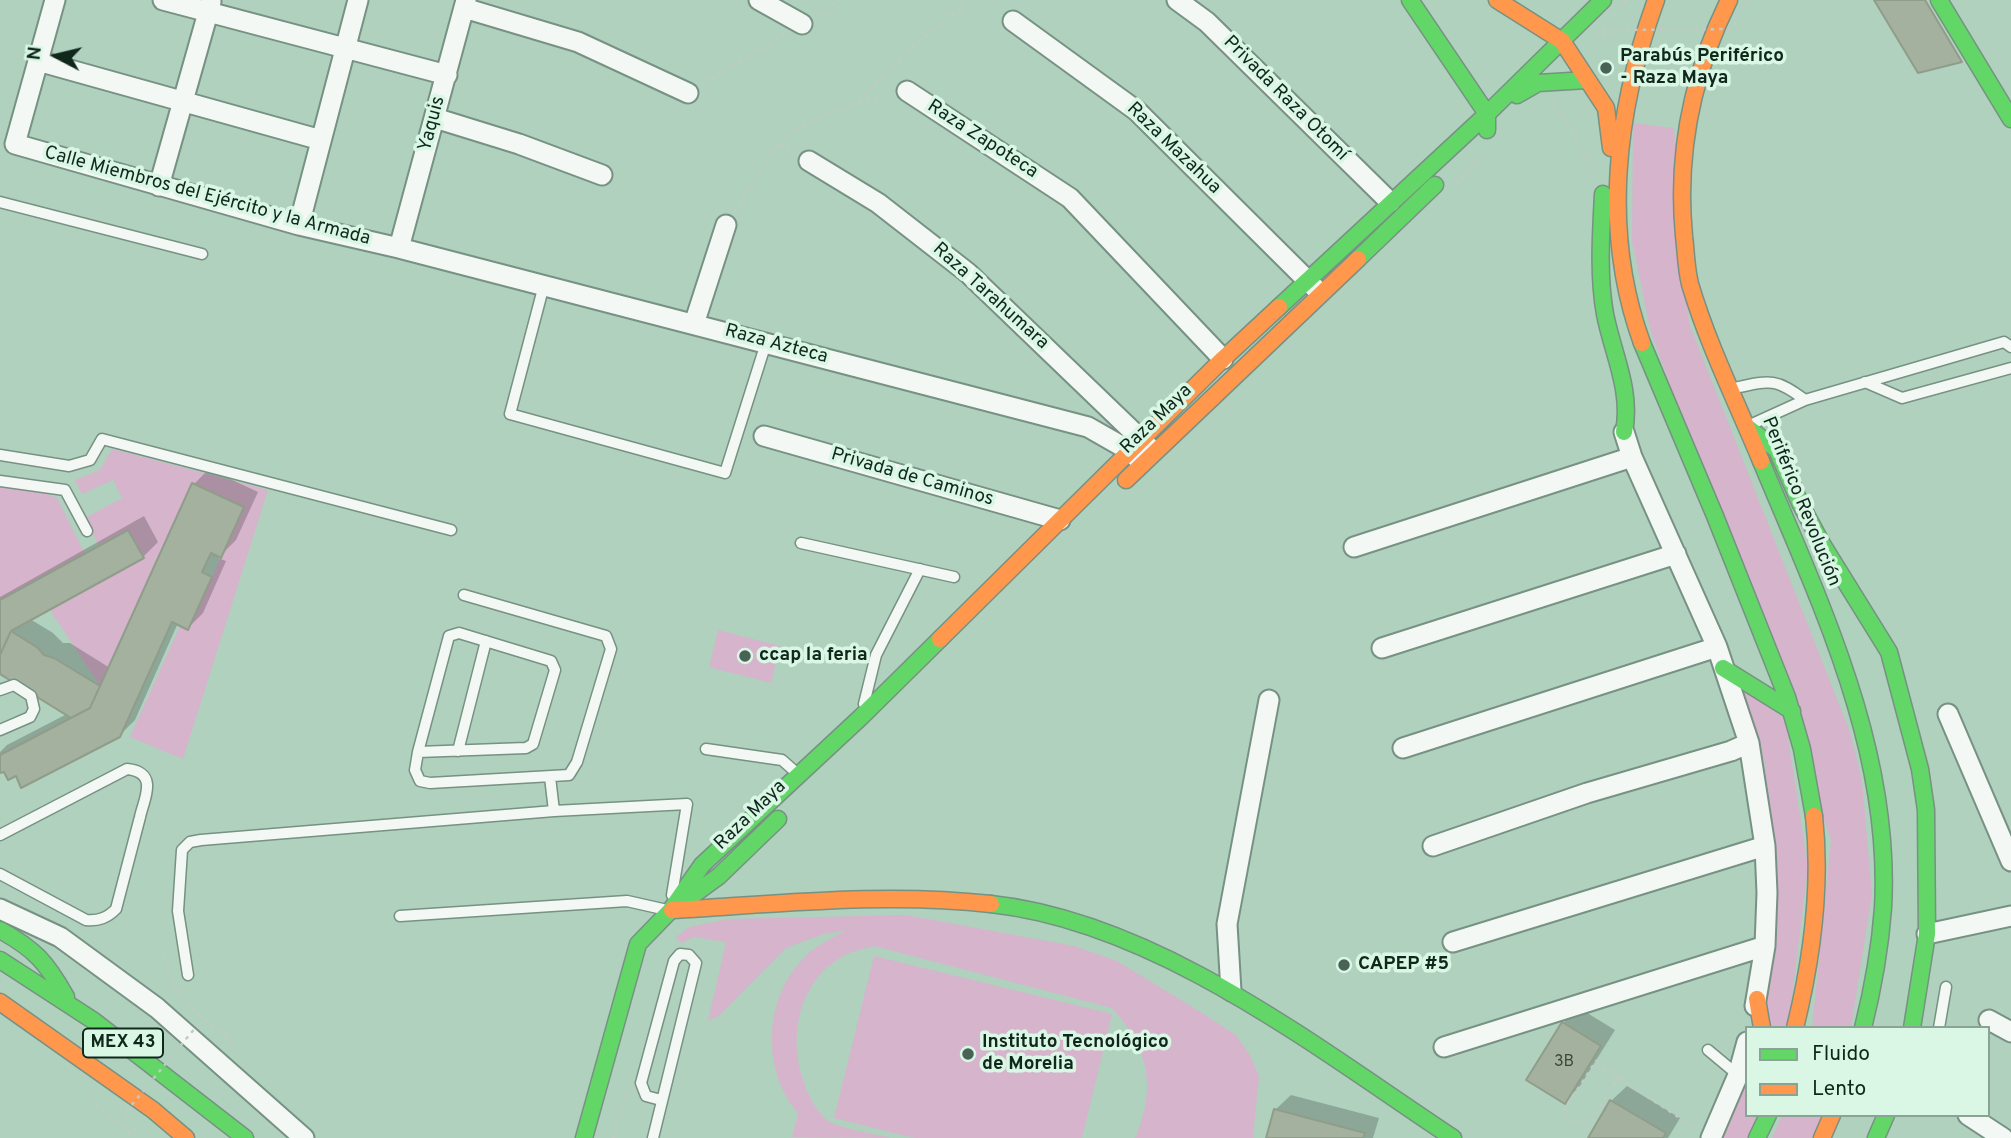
<!DOCTYPE html>
<meta charset="utf-8">
<style>
body{margin:0}
#map{position:relative;width:2011px;height:1138px;overflow:hidden;background:#afd1be;font-family:Overpass,sans-serif}
canvas{display:block}
.legend{position:absolute;left:1745px;top:1026px;width:245px;height:91px;box-sizing:border-box;background:#daf7e6;border:2px solid #89a495;margin:0;padding:9px 12px;list-style:none;font-size:21px;color:#10281c}
.legend li{display:flex;align-items:center;gap:14px;height:35px}
.legend b{width:35px;border:2px solid #89a495}
.north{position:absolute;left:21px;top:21px;width:70px;height:70px;-webkit-text-stroke:5px #daf7e6;paint-order:stroke;rotate:277deg;font-size:19px;font-weight:700;line-height:28px;text-align:center;color:#10281c}
.north::after{content:'';display:block;margin:auto;width:24px;height:32px;background:#10281c;clip-path:polygon(50% 0,100% 100%,50% 72%,0 100%)}
</style>
<div id="map">
<canvas width="2011" height="1138"></canvas>
<ul class="legend">
<li><b style="height:9px;background:#63d668"></b>Fluido</li>
<li><b style="height:9px;background:#ff974d"></b>Lento</li>
</ul>
<div class="north">N</div>
</div>
<script>
const context = document.querySelector('canvas').getContext('2d');
context.lineJoin = 'round';
function paint(path, color) {
  context.fillStyle = color;
  context.fill(path, 'evenodd');
}
function strokePath(path, color, width, dash) {
  context.strokeStyle = color;
  context.lineWidth = width;
  context.lineCap = dash ? 'butt' : 'round';
  context.setLineDash(dash || []);
  context.stroke(path);
}
function drawText(font, color, halo, rows, align = 'center') {
  context.font = font + ' Overpass,sans-serif';
  context.lineWidth = 7;
  context.setLineDash([]);
  context.textBaseline = 'middle';
  context.strokeStyle = halo;
  context.fillStyle = color;
  for (const [text, x, y, turn = 0] of rows) {
    context.save();
    context.translate(x, y);
    context.rotate((+turn || 0) * Math.PI / 180);
    context.textAlign = isNaN(turn) ? turn : align;
    if (halo) context.strokeText(text, 0, 0);
    context.fillText(text, 0, 0);
    context.restore();
  }
}
const green = new Path2D(`
 M1633,123L1674,128L1689,323L1850,732L1862,781L1872,894L1851,1028H1812L1831,840L1650,329L1632,241Z
 M112,449L268,490L183,759L130,737L180,626L188,629L244,507L100,686L50,610L143,558L128,530L99,546L85,518L122,498L113,480L82,494L75,480L100,470Z
 M0,487L42,492L57,498L85,554L0,600Z
 M718,630L780,646L771,683L709,667Z
 M1741,687L1785,719L1808,867L1788,1028H1769L1766,1000L1776,898L1772,827L1764,760Z
 M906,915L1074,946L1117,961L1202,1013L1236,1035L1250,1055L1259,1077L1253,1138H1135C1157,1087 1149,1049 1112,1008L874,946C863,949 852,951 843,956C799,981 788,1035 803,1080C807,1093 817,1113 828,1121C838,1128 877,1134 891,1138L792,1137L798,1113C762,1071 763,1001 802,960C814,946 831,939 846,930L821,935L786,948L720,1015L708,1021L726,942L694,937L682,943L675,938L689,927L728,919Z
 M874,956L1112,1014L1082,1138H914L834,1118Z
 M1747,1068V1115H1758L1747,1138H1718Z
 M1782,1115H1822L1812,1138H1772Z`);
const shadow = new Path2D(`
 M209,469L258,492L236,540L218,558L226,561L203,613L188,628L178,623L135,720L119,736L16,774L4,769L0,771V752L7,745L67,714L0,672V597L144,516L158,542L143,557L30,619L53,633L63,643H70L110,668L194,484Z
 M1579,1008L1615,1030L1580,1086L1565,1101L1529,1079L1563,1023Z
 M1627,1086L1680,1118L1668,1138H1590L1611,1101Z
 M1291,1095L1379,1118L1373,1138H1268L1275,1110Z`);
const building = new Path2D(`
 M1874,0H1925L1962,62L1918,73Z
 M192,483L244,507L221,558L211,553L202,572L212,577L188,630L172,622L120,737L21,788L16,776L8,780L4,772L0,773V755L90,708Z
 M128,530L144,558L11,631L0,655V600Z
 M11,631L38,648L44,655L54,658L100,686L90,708L71,718L0,674V655Z
 M1562,1022L1601,1046L1565,1104L1526,1080Z
 M1610,1100L1666,1133L1663,1138H1588Z
 M1274,1109L1365,1133L1363,1138H1266Z`);
const path = new Path2D(`
 M817,14L839,0
 M703,84L784,34
 M858,101L903,54L970,0
 M1554,103L1594,169
 M779,144L794,153
 M1456,183L1485,152
 M735,211C750,189 763,161 781,142C809,114 853,104 890,95
 M164,957L176,990L184,1001L236,1046L233,1050L229,1047
 M1619,1078L1596,1061L1562,1113L1586,1128L1619,1078L1695,1128
 M95,1097L93,1101L131,1134L137,1128
 M613,1138L628,1087`);
const lane = new Path2D(`
 M0,202L202,254
 M544,285L510,414L725,473L766,343
 M1865,382L1902,398L2011,368
 M1735,388C1770,380 1776,378 1805,400
 M1750,425L1805,400L2004,342L2011,347
 M0,455L69,466L90,460L102,439L451,530
 M0,481L65,490L87,531
 M801,543L954,577
 M0,690L14,685L31,696L34,709L30,717L0,730
 M864,704L876,655L920,569
 M706,749L782,760L799,775
 M458,751L486,641
 M418,752L526,748L533,744L555,670L551,661L459,633L449,636L418,752L415,770L420,781L430,783L569,775L577,762L611,649L606,636L464,595
 M550,777L554,811
 M0,835L127,769C137,770 146,774 147,784C148,795 142,807 140,817C132,848 124,878 116,909C107,918 99,921 86,920L0,874
 M400,916L627,901L667,910
 M188,975L178,911L182,850L190,842L201,840L554,811L687,804L672,895
 M1939,1028L1946,987
 M1708,1050L1738,1075
 M653,1138L696,963L689,955L680,954L674,961L641,1083L646,1096L661,1100`);
const street = new Path2D(`
 M55,0L15,144L299,225L399,248L1088,427L1130,451L1137,458
 M163,0L447,75
 M759,0L802,24
 M1177,0L1207,22L1390,202
 M464,8L578,42L688,93
 M1013,21L1137,111L1316,289
 M38,61L321,140
 M907,91L1070,198L1223,359
 M435,118L519,144L602,175
 M809,161L878,203L968,273L1150,448
 M159,186L211,2
 M299,225L358,0
 M399,248L466,0
 M694,324L726,225
 M1624,432L1632,457L1717,647L1749,743L1765,846L1767,893L1765,946L1755,1006
 M764,436L1060,520
 M1354,547L1632,457
 M1382,648L1676,554
 M1948,714L2011,861
 M1403,748L1717,647
 M1433,846L1587,793L1731,751L1749,743
 M0,909L60,937L157,1008L304,1138
 M1927,934L2011,916
 M1453,942L1765,846
 M1231,991L1227,924L1269,700
 M1989,1020L2011,1032
 M1444,1047L1765,946
 M1968,1115L2003,1138
 M1711,1138L1738,1075L1747,1042`);
const fast = new Path2D(`
 M1410,0L1487,114V130
 M1939,0L2011,119
 M1517,95L1538,83L1587,80
 M1603,194C1601,234 1598,275 1605,314C1613,355 1632,390 1624,432
 M1358,259L1435,185
 M1279,307L1487,114L1603,0
 M1642,343L1715,516L1787,697L1802,749L1814,816
 M1747,427L1777,450L1800,503L1822,544L1889,652L1920,769L1926,810L1927,934L1912,1028
 M1761,461C1820,603 1892,750 1883,908C1880,949 1873,988 1863,1028
 M1723,668L1792,711
 M686,900L719,876L778,819
 M991,904C1157,922 1317,1048 1453,1138
 M0,930C35,949 47,963 66,997
 M0,960L94,1021L245,1138
 M584,1138L638,944L670,911L702,865L861,717L940,639
 M1757,1138L1768,1115
 M1876,1138L1886,1115`);
const slow = new Path2D(`
 M1497,0L1562,41L1606,108L1611,148
 M1729,0C1692,75 1676,152 1684,236C1686,252 1686,268 1690,284C1708,345 1737,403 1761,461
 M1642,343C1601,231 1616,110 1656,0
 M1126,480L1358,259
 M940,639L1223,359L1279,307
 M672,910C778,904 885,892 991,904
 M1757,999L1762,1028
 M0,1002L153,1110L186,1138
 M1795,1028C1812,959 1822,888 1814,816
 M1822,1138L1832,1115`);
const pathBridge = new Path2D(`
 M1626,0L1598,35L1604,38L1612,30L1732,29L1747,0
 M121,1118L200,1022`);
const markers = [
 [1606,68,7,"#486355"],
 [745,656,7,"#486355"],
 [1344,965,7,"#486355"],
 [968,1054,7,"#486355"]
];
const numberNames = [
 ["3B",1564,1063]
];
const shields = [
 [123,1043,80]
];
const shieldNames = [
 ["MEX 43",123,1043]
];
const poiNames = [
 ["Parabús Periférico",1620,57],
 ["- Raza Maya",1620,79],
 ["ccap la feria",759,656],
 ["CAPEP #5",1358,965],
 ["Instituto Tecnológico",982,1043],
 ["de Morelia",982,1065]
];
const streetNames = [
 ["Privada Raza Otomí",1285,99,45],
 ["Yaquis",433,124,-75],
 ["Raza Zapoteca",982,140,33],
 ["Raza Mazahua",1173,149,44],
 ["Calle Miembros del Ejército y la Armada",207,197,15],
 ["Raza Tarahumara",990,297,42],
 ["Raza Azteca",776,345,15],
 ["Raza Maya",1157,420,-44],
 ["Privada de Caminos",912,478,16],
 ["Periférico Revolución",1800,502,68],
 ["Raza Maya",751,816,-44]
];
paint(green, '#d6b4cc');
paint(shadow, '#0003');
paint(building, '#a4b19e');
strokePath(building, '#8f9d8a', 2);
strokePath(lane, '#779183', 13);
strokePath(street, '#779183', 23);
strokePath(fast, '#779183', 19);
strokePath(slow, '#779183', 19);
strokePath(path, '#c1cac5', 2.5, [3.5, 5]);
strokePath(lane, '#f3f8f5', 10);
strokePath(street, '#f3f8f5', 19);
strokePath(fast, '#63d668', 16);
strokePath(slow, '#ff974d', 16);
strokePath(pathBridge, '#c1cac5', 2.5, [3.5, 5]);
for (const [x, y, r, color] of markers) {
  const dot = new Path2D();
  dot.arc(x, y, r, 0, 2 * Math.PI);
  context.fillStyle = color;
  context.fill(dot);
  strokePath(dot, '#daf7e6', 2.5);
}
drawText('16px', '#354a3c', null, numberNames);
for (const [x, y, w] of shields) {
  const box = new Path2D();
  box.roundRect(x - w / 2, y - 14.5, w, 29, 5);
  context.fillStyle = '#daf7e6';
  context.fill(box);
  strokePath(box, '#10281c', 2);
}
drawText('bold 18px', '#10281c', null, shieldNames);
drawText('bold 19px', '#10281c', '#daf7e6', poiNames, 'left');
drawText('19px', '#10281c', '#daf7e6', streetNames);
</script>
